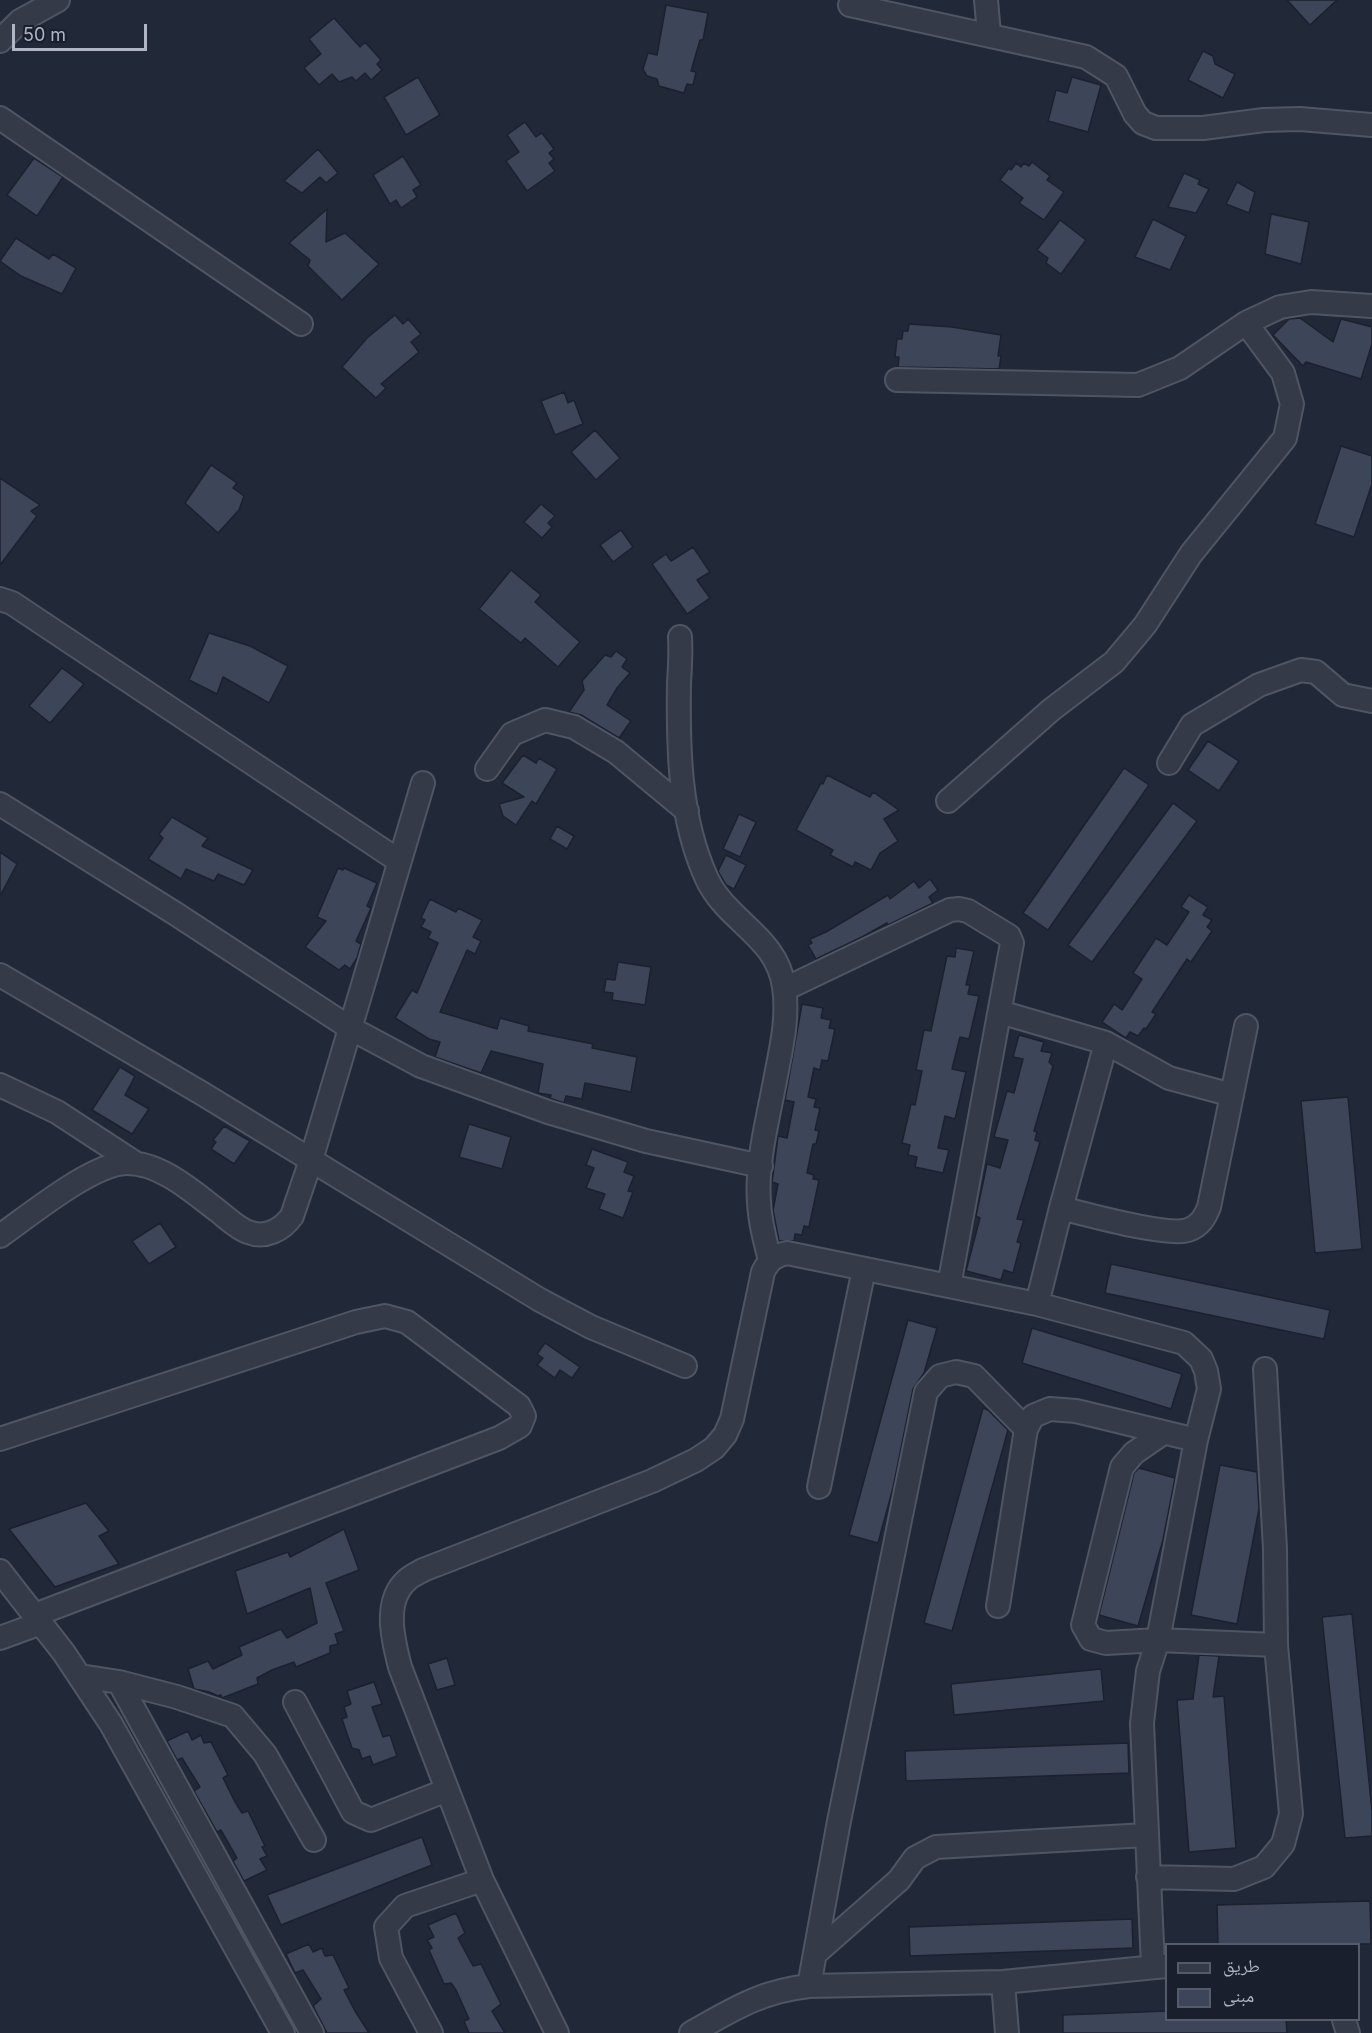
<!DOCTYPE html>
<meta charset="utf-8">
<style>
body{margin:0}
#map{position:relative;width:1372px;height:2033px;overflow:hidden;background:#212838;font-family:Inter,"Noto Naskh Arabic",sans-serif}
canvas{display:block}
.legend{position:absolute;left:1165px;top:1943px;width:195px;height:78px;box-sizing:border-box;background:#1a1f2d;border:2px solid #565b6a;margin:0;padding:8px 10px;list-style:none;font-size:18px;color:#afb5c5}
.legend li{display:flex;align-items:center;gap:12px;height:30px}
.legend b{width:30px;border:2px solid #565b6a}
.scale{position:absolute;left:12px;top:24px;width:135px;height:27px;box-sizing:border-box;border:3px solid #afb5c5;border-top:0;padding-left:8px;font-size:18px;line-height:21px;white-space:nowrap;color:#afb5c5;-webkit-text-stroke:4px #1a1f2d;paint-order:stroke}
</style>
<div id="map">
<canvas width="1372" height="2033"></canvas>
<ul class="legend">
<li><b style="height:8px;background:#343a48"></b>طريق</li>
<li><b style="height:16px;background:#3d4558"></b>مبنى</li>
</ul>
<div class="scale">50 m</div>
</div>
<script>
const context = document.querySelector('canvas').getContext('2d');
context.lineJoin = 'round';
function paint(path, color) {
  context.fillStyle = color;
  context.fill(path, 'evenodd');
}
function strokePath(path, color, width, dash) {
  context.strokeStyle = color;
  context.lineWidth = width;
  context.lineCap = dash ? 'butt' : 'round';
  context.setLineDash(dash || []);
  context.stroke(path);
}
const building = new Path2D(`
 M1287,0H1337L1310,25Z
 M666,5L708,13L703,40H700L691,71L696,72L693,85L687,84L684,93L659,86L657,79L647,76L643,69L648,53L657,55Z
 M334,18L360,47L365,42L381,60L377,64L382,70L371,80L365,73L356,81L352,77L339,82L332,74L319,85L304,68L321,54L309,39Z
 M1203,51L1213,56L1215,64L1235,74L1223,98L1188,80Z
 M418,77L440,115L406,135L384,97Z
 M1072,77L1101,85L1088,132L1048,121L1056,90L1067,93Z
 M525,122L536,137L542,133L554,149L549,153L554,159L549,163L555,171L527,191L506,161L519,152L507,135Z
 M318,149L338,173L326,183L320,177L302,193L284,181Z
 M403,156L421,185L413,190L417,197L401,208L396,200L390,204L373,175Z
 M34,158L63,177L37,216L7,195Z
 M1032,162L1050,176L1047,180L1064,192L1044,220L1019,203L1023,198L1000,180L1009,168L1011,170L1016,163L1021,167L1024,163L1029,166Z
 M1184,173L1200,180L1198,184L1209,189L1196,213L1168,207Z
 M1237,182L1255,192L1249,213L1226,204Z
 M327,209L326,242L345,233L379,264L342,300L308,266L310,260L289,243Z
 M1271,214L1309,222L1301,264L1265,254Z
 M1153,219L1186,236L1170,270L1135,257Z
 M1060,220L1086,240L1061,274L1046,263L1048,258L1037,250Z
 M16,238L49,259L53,254L76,268L62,294L21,276L0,261Z
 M395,315L403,324L408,319L421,334L411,342L419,352L381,384L386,388L376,398L342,367L367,338Z
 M1300,318L1333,342L1341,319L1372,327V344L1361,379L1306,362L1303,366L1273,335L1289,319Z
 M909,324L952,327L1001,335L998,356H1001L999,369L898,367L899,357H895L897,339H902L903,331H908Z
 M564,392L568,403L574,400L583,424L555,435L541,401Z
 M595,430L620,458L596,480L571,452Z
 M1341,446L1372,456V484L1354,537L1315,524Z
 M211,465L237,483L233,488L244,496L239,510L218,533L185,503Z
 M0,478L40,505L31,511L37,516L0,565Z
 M541,504L555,516L548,523L552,527L542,538L524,522Z
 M621,530L633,547L613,562L600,545Z
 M693,547L710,572L697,580L710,598L687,614L652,564L666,554L671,561Z
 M511,570L541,595L535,602L580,642L558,667L525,638L521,643L479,609Z
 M209,633L250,646L288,666L269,703L223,677L217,694L189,680Z
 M616,651L627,659L622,667L630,673L617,688L607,705L631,721L619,738L581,715L569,712L584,690L582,681L605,655L611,657Z
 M62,668L84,684L50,723L29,706Z
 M1208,741L1239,761L1219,791L1188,770Z
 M523,755L536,763L539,758L557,769L536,804L532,801L516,825L503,816L499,804L524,797L502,783Z
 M1124,768L1149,785L1048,930L1023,913Z
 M827,775L870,797L873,792L899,810L884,819L898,841L880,853L871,870L855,862L853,867L830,855L833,850L796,830L821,783L823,784Z
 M1173,803L1197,821L1092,962L1068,945Z
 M739,814L756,822L740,857L723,849Z
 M172,817L208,838L202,846L253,870L244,885L218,874L214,881L186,869L181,879L148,859L163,838L159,834Z
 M557,826L574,836L567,849L550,839Z
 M0,852L17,864L0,896Z
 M726,855L746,865L734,889L726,885L718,871Z
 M338,868L343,870L344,868L377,883L367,906L371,908L356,941L361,944L357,958L350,969L345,965L339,970L305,947L326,921L317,917Z
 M930,879L938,890L929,897L933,903L888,925L887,923L862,937L816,959L808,945L812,943L810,939L826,932L888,895L890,899L914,881L919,888Z
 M1189,895L1208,907L1203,915L1212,920L1207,927L1212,931L1191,962L1187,959L1152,1012L1156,1014L1146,1029L1144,1028L1138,1036L1130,1032L1126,1038L1102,1022L1114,1004L1122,1010L1142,979L1133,973L1156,938L1167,945L1189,912L1181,907Z
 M430,899L456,912L458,908L482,920L473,937L481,941L475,954L467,950L440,1012L497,1029L500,1018L529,1026L528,1031L593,1044L592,1048L637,1057L631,1092L585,1083L582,1099L566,1096L564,1103L552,1099H550L551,1095L538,1093L543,1064L491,1051L481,1073L435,1057L440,1042L429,1039L395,1018L412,990L417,993L438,943L428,938L431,932L421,927L425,920L421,918Z
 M956,948L974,951L966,985H970L968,994L979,996L969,1039L960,1037L952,1069L966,1072L955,1119L945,1116L938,1148L949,1150L943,1173L915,1167L917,1157L908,1155L910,1145L902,1143L911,1104L915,1105L922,1071L916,1070L924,1030L931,1031L947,956L955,957Z
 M618,962L651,967L645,1005L612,1000L613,993L604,992L606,979L615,980Z
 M802,1004L823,1008L821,1018L831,1020L829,1028L835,1029L828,1061L822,1060L820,1070L814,1068L808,1097L816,1099L814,1107L820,1108L815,1130L819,1131L816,1144H813L807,1173L814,1175L813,1179L819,1180L809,1227L804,1226L802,1235L795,1234L794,1241H779L773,1210L778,1184L772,1182L773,1175L778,1136L787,1138L794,1102L785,1100Z
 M1019,1035L1044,1042L1041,1051L1052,1053L1049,1062L1053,1066L1034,1131L1037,1132L1035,1140L1040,1142L1017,1219L1024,1220L1017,1242L1021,1243L1013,1273L1004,1270L1001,1280L966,1271L980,1218L976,1216L987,1164L1000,1168L1008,1140L994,1137L1007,1091L1014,1093L1023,1059L1013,1057Z
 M120,1067L135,1076L125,1095L149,1109L132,1134L92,1110Z
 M1348,1097L1362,1249L1315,1253L1301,1101Z
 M469,1124L511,1137L502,1169L459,1157Z
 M224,1126L250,1141L234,1164L211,1149L216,1142L213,1140Z
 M592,1149L628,1162L624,1172L634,1176L628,1191L633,1192L623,1218L599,1209L605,1194L586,1188L594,1168L586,1165Z
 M160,1223L176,1247L149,1264L132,1241Z
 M1111,1264L1330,1310L1324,1339L1105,1293Z
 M908,1320L937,1328L924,1373L913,1389L893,1488L878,1543L849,1535Z
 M1032,1328L1182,1374L1171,1409L1022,1363Z
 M545,1343L580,1367L572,1378L560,1370L555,1378L537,1365L543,1358L537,1354Z
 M983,1408L988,1410L1008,1430L952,1631L924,1623Z
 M1220,1465L1257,1472L1259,1509L1237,1624L1191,1615Z
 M1139,1468L1175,1478L1163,1540L1138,1626L1099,1615L1134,1473Z
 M86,1503L109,1531L99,1536L119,1564L55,1587L9,1529Z
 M344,1529L359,1570L326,1583L344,1631L335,1634L338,1644L330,1646V1653L296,1667L294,1662L272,1670L257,1678L258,1684L222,1698L221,1695L218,1696L209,1692L194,1689L188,1669L208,1661L213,1669L242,1655L239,1647L281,1629L287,1638L317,1623L310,1588L247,1614L235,1571L288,1552L290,1557Z
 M1352,1614L1372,1811V1836L1345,1838L1322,1617Z
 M1199,1655L1219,1656L1213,1697L1224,1696L1236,1848L1189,1852L1177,1700L1193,1699Z
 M447,1658L455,1685L437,1690L428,1664Z
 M1101,1669L1104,1701L954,1715L951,1684Z
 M374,1682L382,1704L372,1707L383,1737L390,1735L397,1756L373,1765L370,1756L362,1759L359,1750L352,1748L342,1719L347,1717L344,1707L351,1704L347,1691Z
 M188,1731L192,1740L201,1735L204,1743L211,1742L228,1775L223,1778L234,1800L242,1813L248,1811L265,1846L262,1847L267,1856L260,1859L267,1870L244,1881L233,1861L237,1858L221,1830L217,1832L194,1791L200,1787L182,1758L177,1760L167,1741Z
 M1128,1743L1129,1773L906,1781L905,1751Z
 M422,1837L432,1865L281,1925L267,1895Z
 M1370,1901L1371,1944H1218L1217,1905Z
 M456,1913L465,1933L458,1938L473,1966L481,1964L501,2004L492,2011L505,2033H469L464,2021L469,2019L456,1990L451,1983L444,1984L429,1950L432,1948L427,1940L434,1937L428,1925Z
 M1132,1919L1133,1948L910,1956L909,1927Z
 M309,1944L313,1952L322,1948L325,1956L333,1955L349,1988L344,1990L355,2011L369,2033H327L313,2006L321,1999L303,1970L295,1973L286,1954Z
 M1167,2011V2019H1286L1287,2033H1063V2015Z`);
const minor = new Path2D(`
 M986,0L989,34
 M850,5L1086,57L1116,76L1135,114L1143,123L1156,128H1203L1264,120L1300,119L1372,125
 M0,41L20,21L58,0
 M0,118L301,324
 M897,380L1138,385L1180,368L1246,323L1280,307L1311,302L1372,306
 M0,599L12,603L399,861
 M680,637C681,653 680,667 679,683C678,747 679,819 707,879C727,922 777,936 784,987C789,1020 780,1053 774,1086C767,1122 756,1166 759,1202C760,1222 765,1241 770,1260
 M1169,763L1192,725L1259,685L1301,670L1316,672L1343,695L1372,701
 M487,769L512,734L545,720L574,727L616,752L687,811
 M948,801L1051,710L1114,662L1145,625L1191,554L1285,438L1292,404L1283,373L1246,323
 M0,804L176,914L350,1028L421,1066L548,1112L646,1141L761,1166
 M0,975L203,1094L540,1300L591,1327L685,1366
 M785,989L950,910L959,909L968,911L1009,936L1012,943L1010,954L949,1286
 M1000,1012L1106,1043L1169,1078L1232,1095
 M0,1085L57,1112L135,1163
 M1061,1208C1086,1214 1167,1237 1188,1230C1200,1226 1205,1217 1209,1207L1246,1026
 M0,1236C30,1215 92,1164 126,1163C160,1162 193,1192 218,1211C227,1218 237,1228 248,1232C265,1239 282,1230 292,1216L311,1160L423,783
 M1037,1304L1061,1208L1106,1043
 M1163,1433L1134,1453L1122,1467L1083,1625L1091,1639L1106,1643L1158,1640L1276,1645
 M0,1439L356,1322L385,1316L407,1322L519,1406L524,1416L520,1426L499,1438L35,1615
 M819,1487L864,1269
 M0,1571L64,1653L111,1724L283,2033
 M998,1606L1026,1429L1033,1416L1050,1409L1076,1411L1196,1440
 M0,1638L41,1623
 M80,1676L119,1682L177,1697L233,1716L265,1754L314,1840
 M119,1682L312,2033
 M295,1702L353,1812L371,1820L447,1790
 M1148,1877L1234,1879L1264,1867L1283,1844L1291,1814L1276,1645L1275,1549L1265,1369
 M816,1953L899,1880L915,1858L936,1847L1146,1835
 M1003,1982L1007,2033
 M809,1986L839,1821L926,1392L940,1376L956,1372L974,1376L1026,1429
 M1344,2020L1348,2033
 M431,2033L391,1958L386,1927L405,1906L482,1880
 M557,2033L482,1880L400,1667C393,1640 383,1601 407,1580C411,1576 418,1573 423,1570L652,1481L696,1460L714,1448L725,1435L732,1419L763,1272C769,1260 774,1256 787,1253L1037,1304L1184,1343L1201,1359L1206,1371L1209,1389L1196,1440L1158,1640L1148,1671L1142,1723L1153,1966
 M691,2033C732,2010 761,1991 809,1986L1003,1982L1166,1966`);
paint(building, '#3d4558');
strokePath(building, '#1c212f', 1.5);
strokePath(minor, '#4f5563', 26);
strokePath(minor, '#343a48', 22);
</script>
